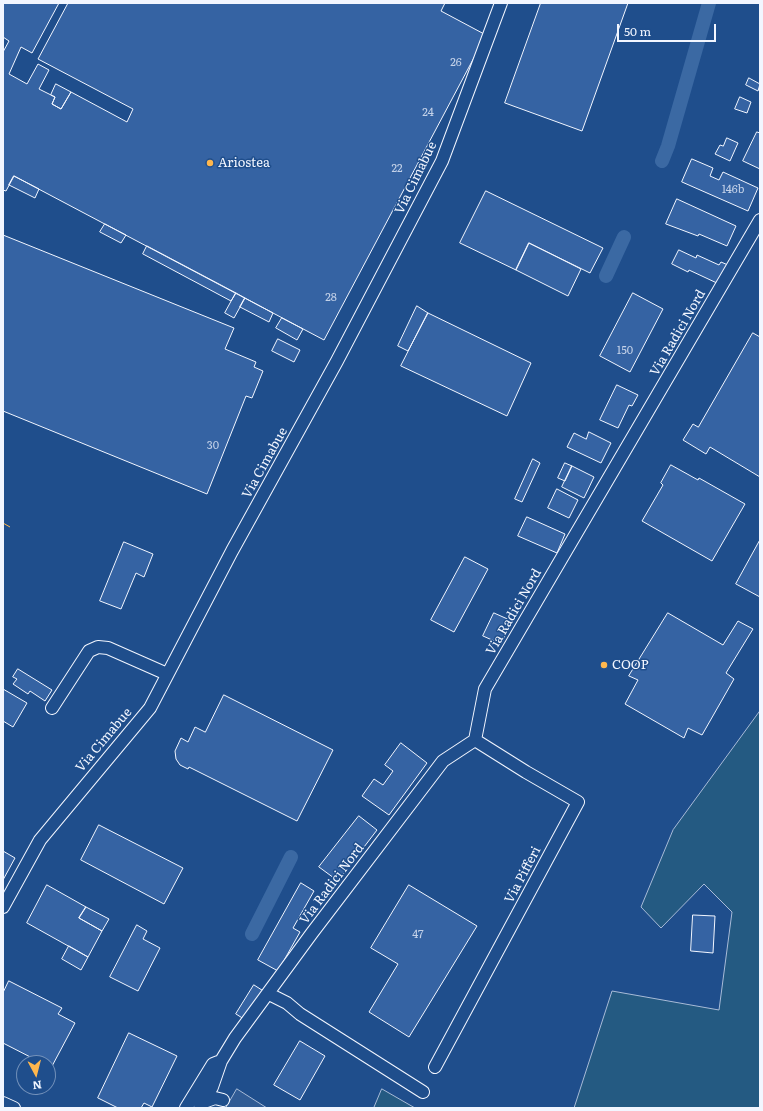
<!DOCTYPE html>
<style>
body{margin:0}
#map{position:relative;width:763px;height:1111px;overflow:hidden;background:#1f4e8c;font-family:Literata,serif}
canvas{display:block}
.frame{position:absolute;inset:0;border:4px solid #f2f6ff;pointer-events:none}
.north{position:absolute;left:16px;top:1055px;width:40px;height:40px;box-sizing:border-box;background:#1f4e8c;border:1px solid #7391ba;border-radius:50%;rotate:173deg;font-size:11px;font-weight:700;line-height:16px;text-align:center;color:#f2f6ff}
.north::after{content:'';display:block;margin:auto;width:14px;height:18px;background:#ffb74d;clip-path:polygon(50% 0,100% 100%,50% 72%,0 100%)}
.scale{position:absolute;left:617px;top:24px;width:99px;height:18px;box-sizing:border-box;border:2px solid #f2f6ff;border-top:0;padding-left:5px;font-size:12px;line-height:14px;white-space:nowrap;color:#f2f6ff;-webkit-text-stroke:3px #1f4e8c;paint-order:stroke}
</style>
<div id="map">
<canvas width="763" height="1111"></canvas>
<div class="frame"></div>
<div class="north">N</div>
<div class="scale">50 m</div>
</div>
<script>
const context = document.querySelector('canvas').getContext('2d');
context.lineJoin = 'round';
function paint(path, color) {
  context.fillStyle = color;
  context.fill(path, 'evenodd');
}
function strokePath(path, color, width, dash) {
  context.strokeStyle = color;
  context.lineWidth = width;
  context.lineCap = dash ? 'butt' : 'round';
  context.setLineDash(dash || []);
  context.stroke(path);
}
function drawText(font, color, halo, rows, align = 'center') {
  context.font = font + ' Literata,serif';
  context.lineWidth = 3;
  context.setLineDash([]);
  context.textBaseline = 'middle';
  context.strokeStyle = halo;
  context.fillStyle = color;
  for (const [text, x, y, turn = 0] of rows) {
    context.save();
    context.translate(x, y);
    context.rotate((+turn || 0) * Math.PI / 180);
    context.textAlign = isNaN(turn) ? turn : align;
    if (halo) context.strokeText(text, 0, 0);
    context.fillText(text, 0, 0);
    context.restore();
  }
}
const green = new Path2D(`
 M760,711V1108H574L612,991L719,1010L732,912L704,884L661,928L641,907L673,830Z
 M382,1089L415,1108H374Z`);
const parking = new Path2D(`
 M237,1089L267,1108H226Z`);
const canal = new Path2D(`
 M662,161L668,146L709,3
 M606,276L624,237
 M252,934L291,857`);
const building = new Path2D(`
 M3,3H59L32,53L21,47L9,74L27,84L38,64L49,70L39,89L55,97L52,104L61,109L71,92L127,122L133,109L38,59L68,3H445L441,11L486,35L324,340L14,176L6,191L3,190V52L9,41L3,37Z
 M541,3H628L582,131L505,103Z
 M749,78L760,84L758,91L746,85Z
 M56,84L71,92L61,109L52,104L55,97L51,95Z
 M740,97L751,102L747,113L735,109Z
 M757,132L760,133V169L743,161Z
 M727,138L738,143L730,161L715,154L720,145L723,146Z
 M692,159L713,168L710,176L719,180L723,172L758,188L748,211L682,182Z
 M14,176L39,189L35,198L9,185Z
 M486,191L603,248L590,273L529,243L516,270L460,243Z
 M677,199L736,226L727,246L699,234L698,236L666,224Z
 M105,224L126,235L121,243L100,232Z
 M3,235L234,328L225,349L256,362L254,367L263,371L252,398L246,396L207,494L3,411Z
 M529,243L581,269L568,296L516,270Z
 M147,246L236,293L231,301L143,254Z
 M679,250L696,258L697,255L719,265L721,262L728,265L719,284L689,270L688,272L672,264Z
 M236,293L245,298L234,318L225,313Z
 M633,293L663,309L630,372L600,356Z
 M245,298L273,313L269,322L240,307Z
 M417,306L428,313L408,351L398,346Z
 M428,313L531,363L507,416L401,366Z
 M282,318L303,329L297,340L276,328Z
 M753,333L760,337V477L710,447L706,454L683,440L693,424L698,427Z
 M278,339L300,350L294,362L272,351Z
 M617,385L638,395L632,406L629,405L618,428L600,420Z
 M589,432L611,443L601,463L567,447L574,433L586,439Z
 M533,459L540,463L522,502L515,499Z
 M565,463L572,466L565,481L558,478Z
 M671,465L698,480L699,478L745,504L712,561L642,521L663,485L661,483Z
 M572,466L594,477L584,498L562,487Z
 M557,489L578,500L569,518L548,508Z
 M527,517L565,534L557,553L518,536Z
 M760,540V597L736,584Z
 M124,542L153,554L144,577L136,573L121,609L100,601Z
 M465,557L488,569L454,632L431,620Z
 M494,613L512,621L501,644L483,636Z
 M668,613L723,645L738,621L753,629L726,673L734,679L702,735L688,728L684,738L625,704L638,680L629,676Z
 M18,669L52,690L45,701L30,691L28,694L13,684L17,679L13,677Z
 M3,689L27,703L13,727L3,721Z
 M224,695L333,750L297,821L189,767L188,769L180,765L176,759L175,751L181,738L188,742L195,727L205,732Z
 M401,743L427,763L389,815L362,796L374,779L383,785L393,771L385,765Z
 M359,816L377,830L338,881L319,867Z
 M99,825L183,868L164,904L81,860Z
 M3,851L15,858L3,880Z
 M301,883L314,891L293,928L300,932L278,971L258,960Z
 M47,885L86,907L79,918L102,931L88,957L27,923Z
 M409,885L477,926L409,1037L369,1012L398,964L371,948Z
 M86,907L109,919L102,931L79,918Z
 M693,915L715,916L713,953L691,951Z
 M137,925L147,931L143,939L160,948L138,991L110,977Z
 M69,946L88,957L81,970L62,959Z
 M9,981L62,1008L58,1014L75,1023L51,1068L48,1066V1063H42L3,1043V993Z
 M254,985L265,992L247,1021L236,1014Z
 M129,1033L177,1056L152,1107L144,1103L141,1108H118L98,1098Z
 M300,1041L325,1056L300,1100L274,1085Z`);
const street = new Path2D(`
 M52,708L89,651L98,647L108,648L167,674
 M3,907L40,840L150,708L232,551L337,361L442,161L501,3
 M269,994L287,1003L300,1014L423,1092
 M435,1067L578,802L526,772L475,740
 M3,1103L14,1108
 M201,1103L215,1098L223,1100
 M186,1108L213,1064L218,1062
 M200,1108L212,1087L221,1061L235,1038L312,933L443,761L475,740L485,689L760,220`);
const power = new Path2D(`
 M3,523L10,527`);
const markers = [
 [210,163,4,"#ffb74d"],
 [604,665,4,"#ffb74d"]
];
const numberNames = [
 ["26",456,63],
 ["24",428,113],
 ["22",397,169],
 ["146b",733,190],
 ["28",331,298],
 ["150",625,351],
 ["30",213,446],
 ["47",418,935]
];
const poiNames = [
 ["Ariostea",218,163],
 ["COOP",612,665]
];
const streetNames = [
 ["Via Cimabue",416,178,-64],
 ["Via Radici Nord",678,333,-60],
 ["Via Cimabue",265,463,-61],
 ["Via Radici Nord",514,612,-60],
 ["Via Cimabue",104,740,-50],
 ["Via Pifferi",523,875,-62],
 ["Via Radici Nord",332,884,-53]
];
paint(green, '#245a82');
strokePath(green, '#a8bbd7', 1);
paint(parking, '#305b95');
strokePath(parking, '#a8bbd7', 1);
strokePath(canal, '#3b69a3', 14);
paint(building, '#3563a3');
strokePath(building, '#f2f6ff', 1);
strokePath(street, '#f2f6ff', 14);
strokePath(street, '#1f4e8c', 12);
strokePath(power, '#ffb74d', 1, [14, 3, 2, 3]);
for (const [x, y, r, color] of markers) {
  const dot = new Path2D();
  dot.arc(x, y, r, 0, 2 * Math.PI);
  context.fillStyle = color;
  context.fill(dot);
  strokePath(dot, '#1f4e8c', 1.5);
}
drawText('11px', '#c3d1e8', null, numberNames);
drawText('13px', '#f2f6ff', '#1f4e8c', poiNames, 'left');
drawText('13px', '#f2f6ff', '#1f4e8c', streetNames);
</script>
